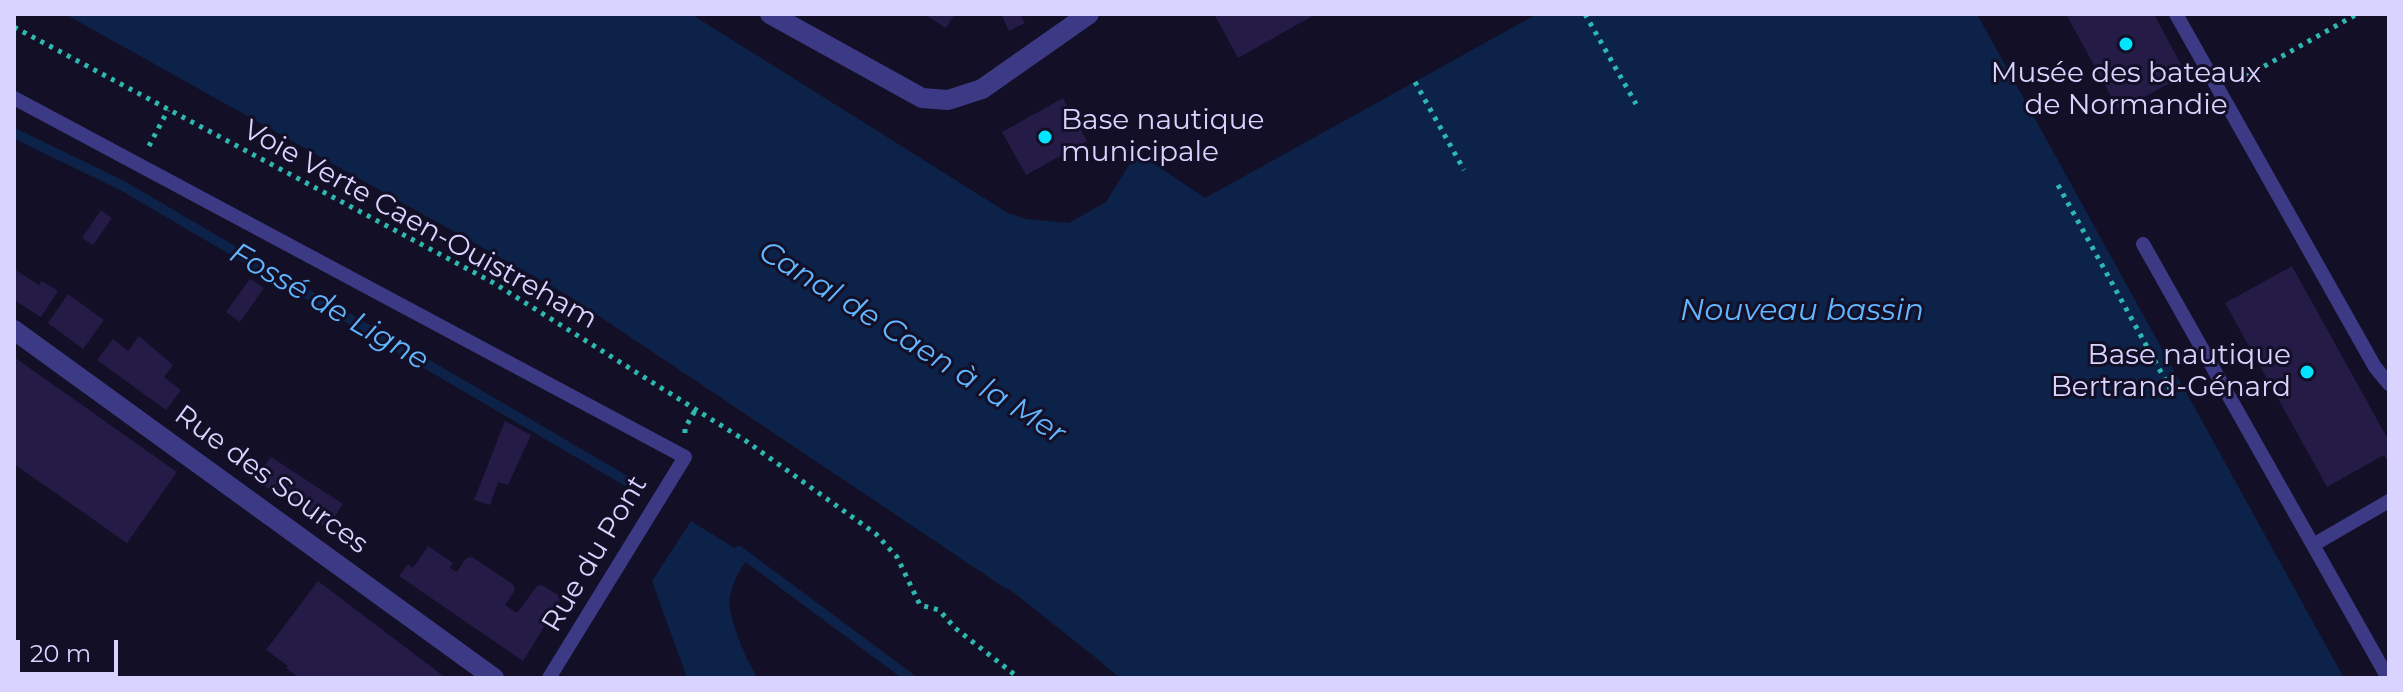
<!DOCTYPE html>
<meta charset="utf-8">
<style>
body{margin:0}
#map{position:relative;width:2403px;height:692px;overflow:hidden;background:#130f26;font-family:Montserrat,sans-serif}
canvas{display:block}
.frame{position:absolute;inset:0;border:16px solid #d9d4ff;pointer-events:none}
.scale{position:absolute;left:16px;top:640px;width:102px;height:36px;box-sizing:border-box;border:4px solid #d9d4ff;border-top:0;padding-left:10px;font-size:24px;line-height:28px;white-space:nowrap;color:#d9d4ff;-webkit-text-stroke:6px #130f26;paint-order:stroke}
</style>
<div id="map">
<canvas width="2403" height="692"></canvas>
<div class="frame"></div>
<div class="scale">20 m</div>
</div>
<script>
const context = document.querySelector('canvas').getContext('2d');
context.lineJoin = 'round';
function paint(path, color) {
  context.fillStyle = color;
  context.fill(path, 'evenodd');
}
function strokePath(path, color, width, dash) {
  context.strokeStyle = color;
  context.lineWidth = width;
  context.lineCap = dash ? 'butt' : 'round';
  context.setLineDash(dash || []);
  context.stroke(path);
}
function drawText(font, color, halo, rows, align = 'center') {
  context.font = font + ' Montserrat,sans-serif';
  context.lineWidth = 6;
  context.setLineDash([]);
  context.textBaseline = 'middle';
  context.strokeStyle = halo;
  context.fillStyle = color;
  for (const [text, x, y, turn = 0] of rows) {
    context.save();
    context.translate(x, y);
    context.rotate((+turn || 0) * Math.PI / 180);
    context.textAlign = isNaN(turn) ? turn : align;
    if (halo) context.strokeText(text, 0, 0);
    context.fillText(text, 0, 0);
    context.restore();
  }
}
const water = new Path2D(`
 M65,14H691L1008,213L1026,219L1069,223L1106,202L1137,152L1205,198L1537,14H1977L2344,678H1120L1014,594L569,296Z
 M691,521L749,557C739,570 727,591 730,609C733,628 747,662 758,678H687L652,581Z`);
const pier = new Path2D(`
 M1008,588L1105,665L1102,669L1005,593Z`);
const stream = new Path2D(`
 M14,133L123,186L640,489
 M739,551L910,678`);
const building = new Path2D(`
 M924,14H955L946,28Z
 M1001,14H1020L1025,23L1009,31Z
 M1214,14H1316L1238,58Z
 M2066,14H2154L2186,74L2119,111Z
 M1063,98L1087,141L1026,175L1002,132Z
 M101,210L112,218L93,245L82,238Z
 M2292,266L2389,441V463L2384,455L2327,487L2225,303Z
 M14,269L39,285L42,281L58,291L41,317L14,300Z
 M250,279L264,288L240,322L226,312Z
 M68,294L104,320L83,349L48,323Z
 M139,336L173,365L164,377L181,390L166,410L97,360L113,339L128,351Z
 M14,357L177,472L127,543L14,464Z
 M505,421L531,435L508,485L498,482L490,505L474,500Z
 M271,457L343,504L327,528L254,479Z
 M428,546L453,563L450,568L457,572L466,558L472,557L514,585L515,590L505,605L517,613L537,586L542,585L558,595L560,601L523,661L399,576L408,564L413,568Z
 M318,581L446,678H299L286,668L288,666L266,650Z`);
const path = new Path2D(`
 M1585,14L1636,104
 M14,27L492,282L746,441L876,534L897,557L920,605L939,610L955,628L1019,678
 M2238,81L2357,14
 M1415,82L1464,170
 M149,146L168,110
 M2058,185L2173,394
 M685,433V428L696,409`);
const service = new Path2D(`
 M2176,14L2375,367L2389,384
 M14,98L685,457L549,678
 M2143,244L2388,678
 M2313,545L2389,501`);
const minor = new Path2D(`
 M770,14L922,98L948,100L982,89L1089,14
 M14,330L494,678`);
const markers = [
 [2126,44,8,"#00e5ff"],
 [1045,137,8,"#00e5ff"],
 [2307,372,8,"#00e5ff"]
];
const poiNames = [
 ["Musée des bateaux",2126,74],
 ["de Normandie",2126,106],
 ["Base nautique",1061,121,"left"],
 ["municipale",1061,153,"left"],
 ["Base nautique",2291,356,"right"],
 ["Bertrand-Génard",2291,388,"right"]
];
const streetNames = [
 ["Voie Verte Caen-Ouistreham",420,225,29],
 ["Rue des Sources",271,480,36],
 ["Rue du Pont",595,554,-59]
];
const waterNames = [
 ["Fossé de Ligne",329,307,30],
 ["Nouveau bassin",1802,311],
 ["Canal de Caen à la Mer",912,343,32]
];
paint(water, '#0c2248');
paint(pier, '#130f26');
strokePath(stream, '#0c2248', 10);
paint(building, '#241b47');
strokePath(path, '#2fb8b0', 5, [4, 6]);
strokePath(service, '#3d3a85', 14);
strokePath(minor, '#3d3a85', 20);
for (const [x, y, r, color] of markers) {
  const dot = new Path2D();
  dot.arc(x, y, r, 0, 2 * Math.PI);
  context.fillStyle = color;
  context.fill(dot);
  strokePath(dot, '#130f26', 3);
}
drawText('28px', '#d9d4ff', '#130f26', poiNames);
drawText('28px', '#d9d4ff', '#130f26', streetNames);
drawText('italic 30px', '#62b6ff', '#130f26', waterNames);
</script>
